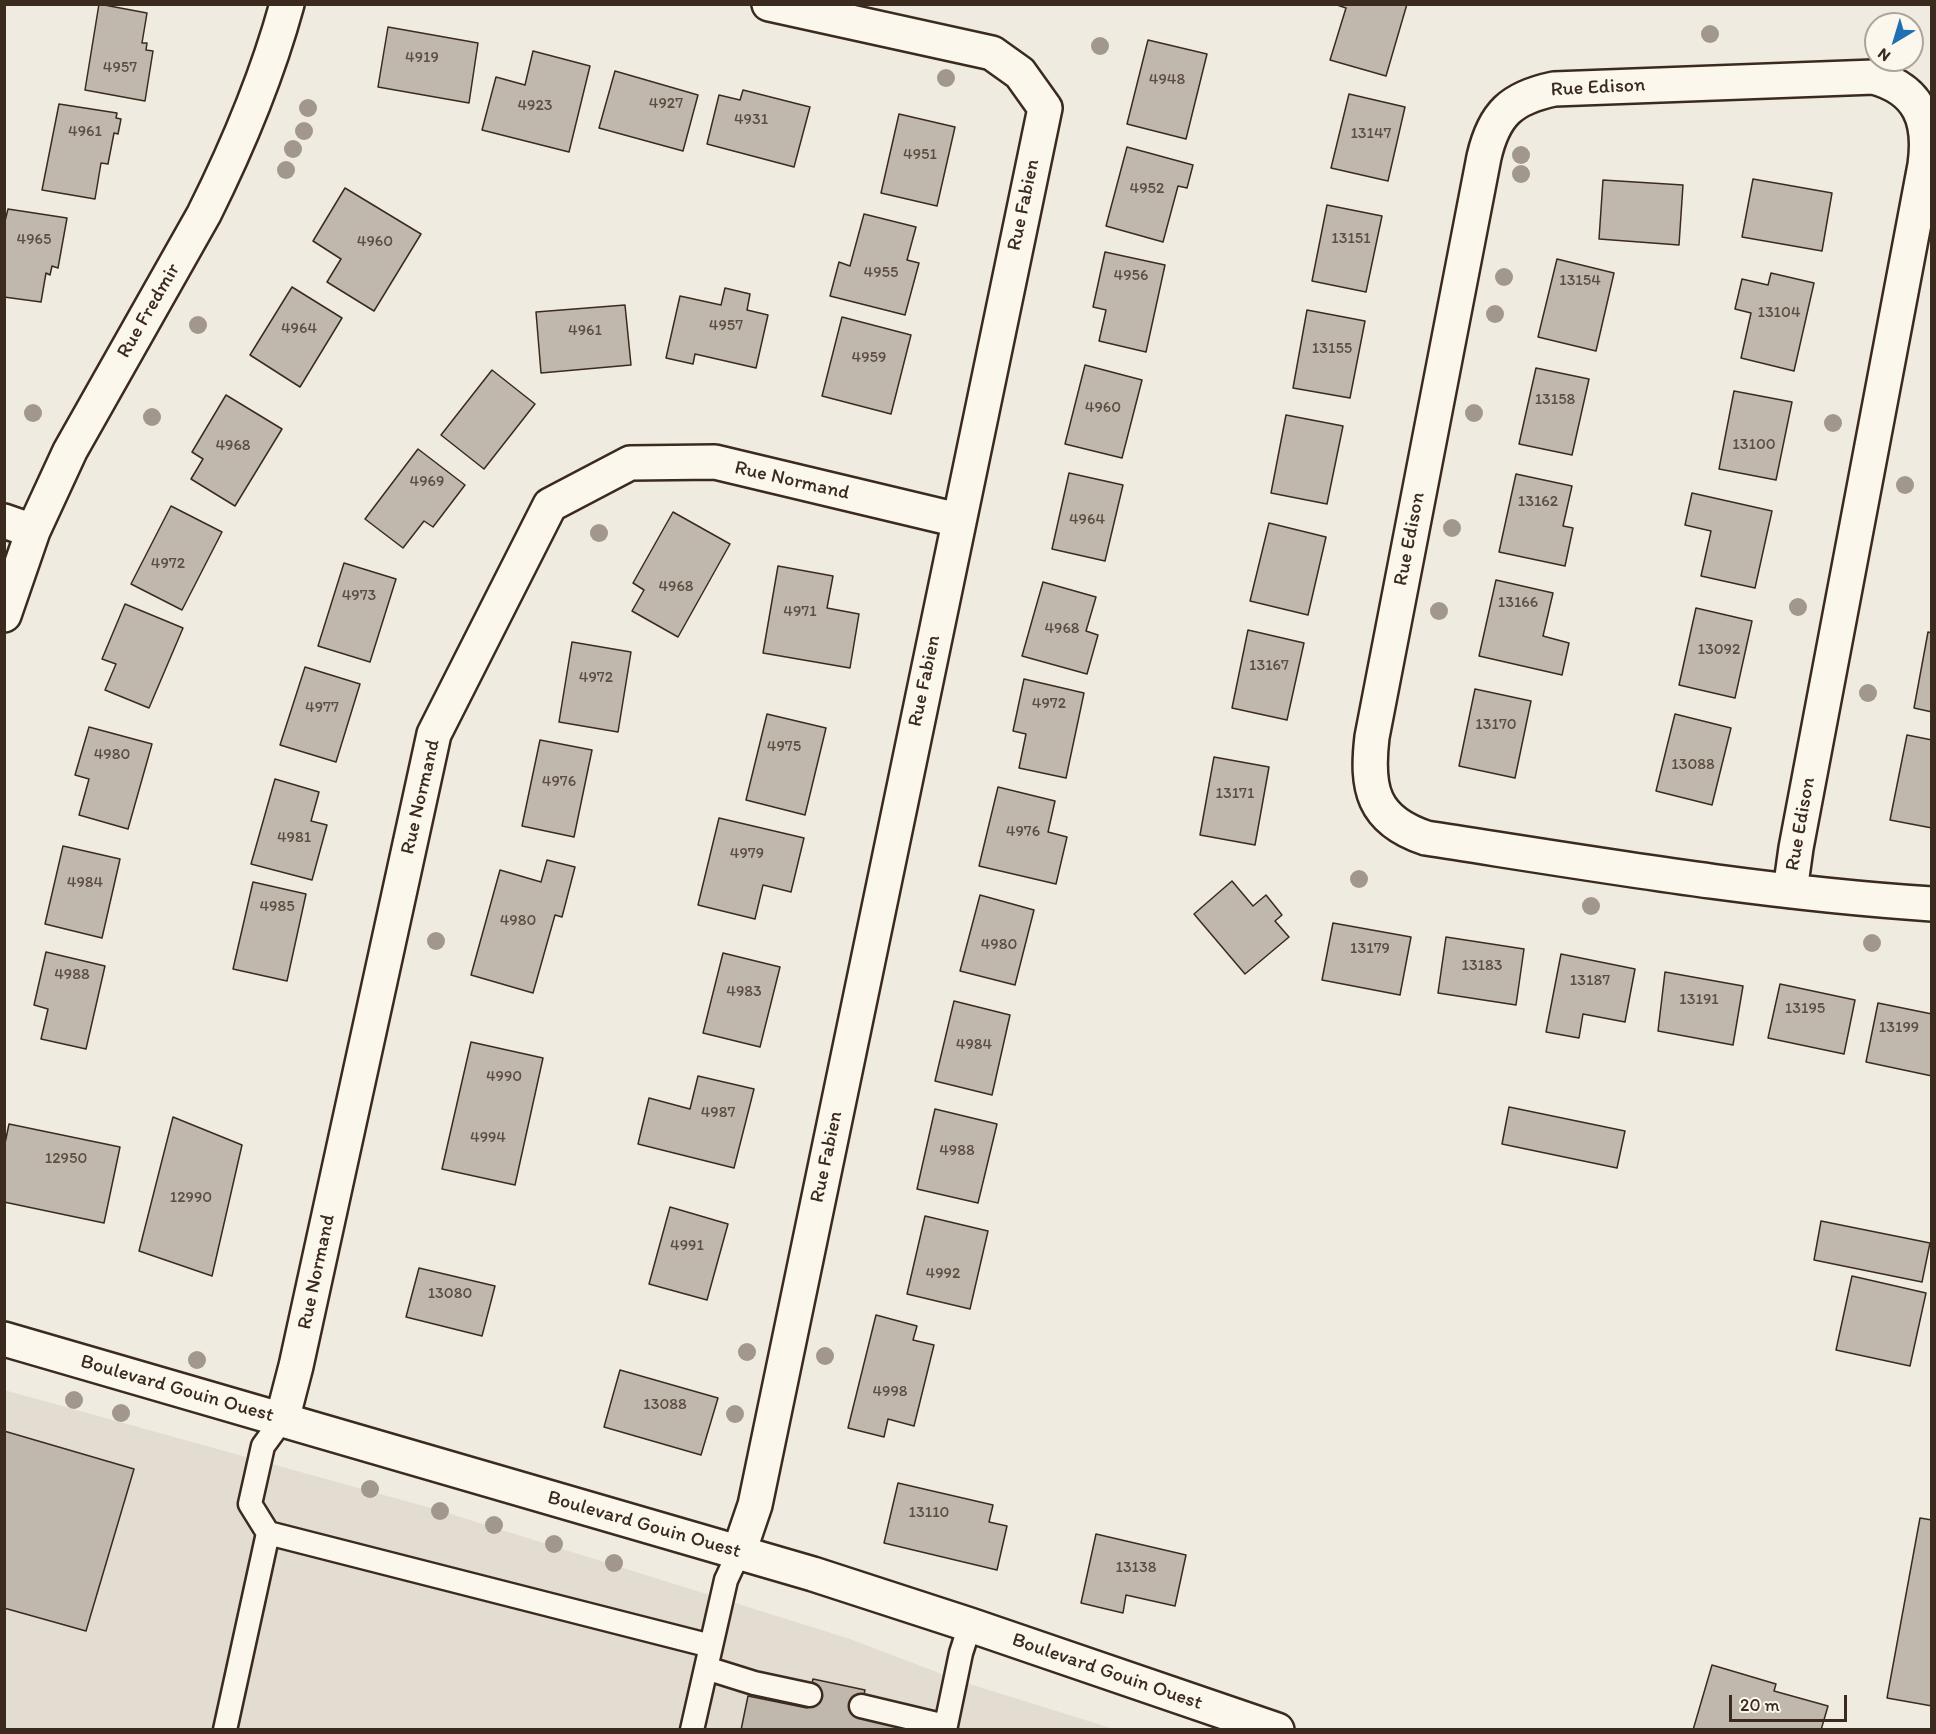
<!DOCTYPE html>
<style>
body{margin:0}
#map{position:relative;width:1936px;height:1734px;overflow:hidden;background:#f0ebe0;font-family:Itim,sans-serif}
canvas{display:block}
.frame{position:absolute;inset:0;border:6px solid #3b2a1e;pointer-events:none}
.north{position:absolute;left:1864px;top:12px;width:60px;height:60px;box-sizing:border-box;background:#fbf7ec;border:2px solid #aea59a;border-radius:50%;rotate:218deg;font-size:16px;font-weight:700;line-height:24px;text-align:center;color:#3b2a1e}
.north::after{content:'';display:block;margin:auto;width:21px;height:27px;background:#1f6fb2;clip-path:polygon(50% 0,100% 100%,50% 72%,0 100%)}
.scale{position:absolute;left:1729px;top:1695px;width:118px;height:27px;box-sizing:border-box;border:3px solid #3b2a1e;border-top:0;padding-left:8px;font-size:18px;line-height:21px;white-space:nowrap;color:#3b2a1e;-webkit-text-stroke:4px #fbf7ec;paint-order:stroke}
</style>
<div id="map">
<canvas width="1936" height="1734"></canvas>
<div class="frame"></div>
<div class="north">N</div>
<div class="scale">20 m</div>
</div>
<script>
const context = document.querySelector('canvas').getContext('2d');
context.lineJoin = 'round';
function paint(path, color) {
  context.fillStyle = color;
  context.fill(path, 'evenodd');
}
function strokePath(path, color, width, dash) {
  context.strokeStyle = color;
  context.lineWidth = width;
  context.lineCap = dash ? 'butt' : 'round';
  context.setLineDash(dash || []);
  context.stroke(path);
}
function drawText(font, color, halo, rows, align = 'center') {
  context.font = font + ' Itim,sans-serif';
  context.lineWidth = 5;
  context.setLineDash([]);
  context.textBaseline = 'middle';
  context.strokeStyle = halo;
  context.fillStyle = color;
  for (const [text, x, y, turn = 0] of rows) {
    context.save();
    context.translate(x, y);
    context.rotate((+turn || 0) * Math.PI / 180);
    context.textAlign = isNaN(turn) ? turn : align;
    if (halo) context.strokeText(text, 0, 0);
    context.fillText(text, 0, 0);
    context.restore();
  }
}
const built = new Path2D(`
 M4,1390L438,1510L850,1639L960,1681L1114,1729H5Z`);
const building = new Path2D(`
 M99,4L147,13L142,43H147L146,50L153,51L145,101L85,90Z
 M1407,4L1386,76L1330,60L1346,8L1334,4Z
 M388,27L478,43L469,103L378,87Z
 M1148,40L1207,54L1186,139L1127,124Z
 M533,51L590,66L569,152L482,130L496,77L525,85Z
 M615,71L698,95L683,151L599,128Z
 M743,90L810,107L794,167L707,144L719,95L740,100Z
 M1349,94L1405,107L1388,181L1331,168Z
 M59,104L117,113L116,118L121,119L118,134L114,133L108,164L101,163L95,199L42,190Z
 M899,114L955,127L937,206L881,193Z
 M1127,147L1193,165L1187,188L1178,186L1163,242L1106,226Z
 M1753,179L1832,193L1822,251L1742,237Z
 M1603,180L1683,185L1679,245L1599,239Z
 M345,188L421,234L374,311L327,282L341,259L313,241Z
 M1327,205L1382,216L1366,292L1312,281Z
 M8,209L67,218L58,268L52,266L50,275L46,273L41,302L4,297V225Z
 M864,214L916,227L907,260L919,263L905,315L830,296L839,262L850,266Z
 M1105,252L1165,265L1146,352L1099,341L1106,310L1093,307Z
 M1557,259L1614,273L1596,351L1538,337Z
 M1771,273L1814,283L1794,371L1741,358L1751,313L1735,309L1742,279L1768,285Z
 M292,287L342,318L300,387L250,355Z
 M725,288L750,294L747,310L768,315L756,368L695,354L693,364L666,358L680,296L721,305Z
 M625,305L631,365L541,373L536,312Z
 M1307,310L1365,321L1350,398L1293,388Z
 M842,317L911,335L891,414L822,396Z
 M1085,365L1142,380L1122,458L1065,444Z
 M1536,368L1589,379L1572,455L1519,444Z
 M492,370L535,404L484,469L441,435Z
 M1734,391L1792,402L1776,480L1719,469Z
 M226,395L282,429L235,506L191,479L203,459L192,452Z
 M1286,415L1343,426L1327,504L1271,493Z
 M418,449L465,485L433,527L424,521L403,548L365,519Z
 M1069,473L1123,485L1105,561L1052,549Z
 M1516,474L1572,486L1563,526L1573,528L1565,566L1499,552Z
 M1692,493L1772,511L1755,588L1701,576L1711,531L1685,525Z
 M171,506L222,532L182,610L131,584Z
 M673,512L730,544L678,637L632,611L644,590L633,583Z
 M1269,523L1326,537L1308,615L1250,601Z
 M344,563L396,579L370,662L318,646Z
 M778,566L833,576L827,608L859,614L850,668L763,653Z
 M1496,580L1553,593L1543,636L1569,643L1562,675L1479,656Z
 M1043,582L1096,597L1086,631L1098,635L1087,674L1022,656Z
 M125,604L183,628L149,708L105,690L116,664L102,659Z
 M1696,608L1752,621L1735,698L1679,685Z
 M1248,630L1304,643L1287,720L1232,708Z
 M1928,632L1932,633V712L1914,708Z
 M572,642L631,652L618,732L559,722Z
 M305,667L360,684L336,762L280,745Z
 M1024,679L1084,693L1066,778L1019,768L1026,734L1013,731Z
 M1475,689L1531,701L1515,778L1459,766Z
 M767,714L826,728L805,815L746,800Z
 M1675,714L1731,728L1712,805L1656,791Z
 M89,727L152,744L128,829L79,815L89,779L75,775Z
 M1907,735L1932,740V828L1890,820Z
 M540,740L592,750L574,837L522,826Z
 M1214,757L1269,767L1255,845L1200,835Z
 M275,779L319,792L311,821L327,825L312,880L251,864Z
 M998,787L1055,801L1048,832L1067,837L1056,884L979,866Z
 M719,818L804,838L791,892L763,885L755,919L698,905Z
 M63,846L120,859L102,938L45,924Z
 M547,860L575,867L562,917L555,915L533,993L471,975L500,870L541,882Z
 M1232,881L1253,906L1266,895L1282,915L1275,921L1289,937L1245,974L1194,914Z
 M253,882L306,894L287,981L233,969Z
 M980,895L1034,910L1015,985L960,971Z
 M1333,923L1411,937L1400,995L1322,980Z
 M1446,937L1524,949L1516,1005L1438,993Z
 M46,952L105,966L86,1049L41,1039L48,1009L34,1005Z
 M723,953L780,967L760,1047L703,1033Z
 M1561,954L1635,969L1625,1022L1583,1014L1579,1038L1546,1032Z
 M1665,972L1743,986L1733,1045L1658,1031Z
 M1780,984L1855,1000L1844,1054L1768,1038Z
 M954,1001L1010,1015L992,1095L935,1081Z
 M1878,1003L1932,1014V1076L1866,1062Z
 M471,1042L543,1058L515,1185L442,1169Z
 M698,1076L754,1089L734,1168L638,1144L649,1098L690,1109Z
 M1509,1107L1625,1131L1617,1168L1502,1144Z
 M935,1109L997,1124L978,1203L917,1189Z
 M173,1117L242,1145L212,1276L139,1251Z
 M9,1124L120,1147L104,1223L4,1202V1148Z
 M670,1207L728,1224L707,1300L649,1284Z
 M925,1216L988,1231L970,1309L907,1294Z
 M1821,1221L1930,1243L1922,1282L1814,1260Z
 M419,1268L495,1286L482,1336L406,1317Z
 M1852,1276L1926,1293L1910,1366L1836,1350Z
 M876,1315L917,1326L913,1340L934,1345L914,1426L888,1419L884,1437L848,1428Z
 M620,1370L718,1398L701,1455L604,1427Z
 M4,1431L134,1469L86,1631L4,1608Z
 M898,1483L993,1505L989,1522L1007,1526L997,1570L884,1543Z
 M1920,1518L1932,1520V1706L1887,1698Z
 M1096,1534L1186,1555L1175,1606L1126,1595L1123,1613L1081,1603Z
 M1712,1665L1776,1684L1774,1691L1828,1706L1821,1730H1693Z
 M813,1679L865,1690L859,1717L902,1726L901,1730H741L748,1696L807,1708Z`);
const lane = new Path2D(`
 M268,1533L711,1646
 M706,1668L754,1683L810,1695
 M861,1706L945,1726
 M225,1730L268,1533L250,1504L263,1446L282,1420
 M692,1730L726,1580L739,1552
 M945,1730L961,1653L970,1625`);
const street = new Path2D(`
 M4,521L33,531
 M4,615L33,531L70,451L204,214C238,146 267,77 287,4
 M1790,891L1796,848L1925,165C1931,121 1920,90 1874,77L1554,89C1511,98 1494,114 1484,157L1372,737C1366,788 1372,820 1426,838C1594,864 1762,893 1932,904
 M282,1420L296,1366L434,734L550,505L630,463L715,462L958,520
 M739,1552L755,1505L1045,108L1020,73L992,53L769,4`);
const secondary = new Path2D(`
 M4,1339L813,1574L970,1625L1277,1730`);
const trees = [
 [1710,34],
 [1100,46],
 [946,78],
 [308,108],
 [304,131],
 [293,149],
 [1521,155],
 [286,170],
 [1521,174],
 [1504,277],
 [1495,314],
 [198,325],
 [33,413],
 [1474,413],
 [152,417],
 [1833,423],
 [1905,485],
 [1452,528],
 [599,533],
 [1798,607],
 [1439,611],
 [1868,693],
 [1359,879],
 [1591,906],
 [436,941],
 [1872,943],
 [747,1352],
 [825,1356],
 [197,1360],
 [74,1400],
 [121,1413],
 [735,1414],
 [370,1489],
 [440,1511],
 [494,1525],
 [554,1544],
 [614,1563]
];
const numberNames = [
 ["4919",422,58],
 ["4957",120,68],
 ["4948",1167,80],
 ["4927",666,104],
 ["4923",535,106],
 ["4931",751,120],
 ["4961",85,132],
 ["13147",1371,134],
 ["4951",920,155],
 ["4952",1147,189],
 ["13151",1351,239],
 ["4965",34,240],
 ["4960",375,242],
 ["4955",881,273],
 ["4956",1131,276],
 ["13154",1580,281],
 ["13104",1779,313],
 ["4957",726,326],
 ["4964",299,329],
 ["4961",585,331],
 ["13155",1332,349],
 ["4959",869,358],
 ["13158",1555,400],
 ["4960",1103,408],
 ["13100",1754,445],
 ["4968",233,446],
 ["4969",427,482],
 ["13162",1538,502],
 ["4964",1087,520],
 ["4972",168,564],
 ["4968",676,587],
 ["4973",359,596],
 ["13166",1518,603],
 ["4971",800,612],
 ["4968",1062,629],
 ["13092",1719,650],
 ["13167",1269,666],
 ["4972",596,678],
 ["4972",1049,704],
 ["4977",322,708],
 ["13170",1496,725],
 ["4975",784,747],
 ["4980",112,755],
 ["13088",1693,765],
 ["4976",559,782],
 ["13171",1235,794],
 ["4976",1023,832],
 ["4981",294,838],
 ["4979",747,854],
 ["4984",85,883],
 ["4985",277,907],
 ["4980",518,921],
 ["4980",999,945],
 ["13179",1370,949],
 ["13183",1482,966],
 ["4988",72,975],
 ["13187",1590,981],
 ["4983",744,992],
 ["13191",1699,1000],
 ["13195",1805,1009],
 ["13199",1899,1028],
 ["4984",974,1045],
 ["4990",504,1077],
 ["4987",718,1113],
 ["4994",488,1138],
 ["4988",957,1151],
 ["12950",66,1159],
 ["12990",191,1198],
 ["4991",687,1246],
 ["4992",943,1274],
 ["13080",450,1294],
 ["4998",890,1392],
 ["13088",665,1405],
 ["13110",929,1513],
 ["13138",1136,1568]
];
const streetNames = [
 ["Rue Edison",1598,88,-3],
 ["Rue Fabien",1024,205,-78],
 ["Rue Fredmir",149,311,-60],
 ["Rue Normand",792,481,13],
 ["Rue Edison",1410,539,-79],
 ["Rue Fabien",925,681,-78],
 ["Rue Normand",421,797,-77],
 ["Rue Edison",1801,824,-80],
 ["Rue Fabien",827,1157,-78],
 ["Rue Normand",317,1272,-78],
 ["Boulevard Gouin Ouest",177,1389,16],
 ["Boulevard Gouin Ouest",644,1525,16],
 ["Boulevard Gouin Ouest",1107,1672,19]
];
paint(built, '#e2dcd1');
paint(building, '#c0b8ad');
strokePath(building, '#3b2a1e', 1.5);
strokePath(lane, '#3b2a1e', 27);
strokePath(street, '#3b2a1e', 38);
strokePath(secondary, '#3b2a1e', 38);
strokePath(lane, '#fbf7ec', 22);
strokePath(street, '#fbf7ec', 33);
strokePath(secondary, '#fbf7ec', 33);
context.fillStyle = '#a2978c';
for (const [x, y] of trees) {
  context.beginPath();
  context.arc(x, y, 9, 0, 2 * Math.PI);
  context.fill();
}
drawText('16px', '#5c4e42', null, numberNames);
drawText('20px', '#3b2a1e', '#fbf7ec', streetNames);
</script>
